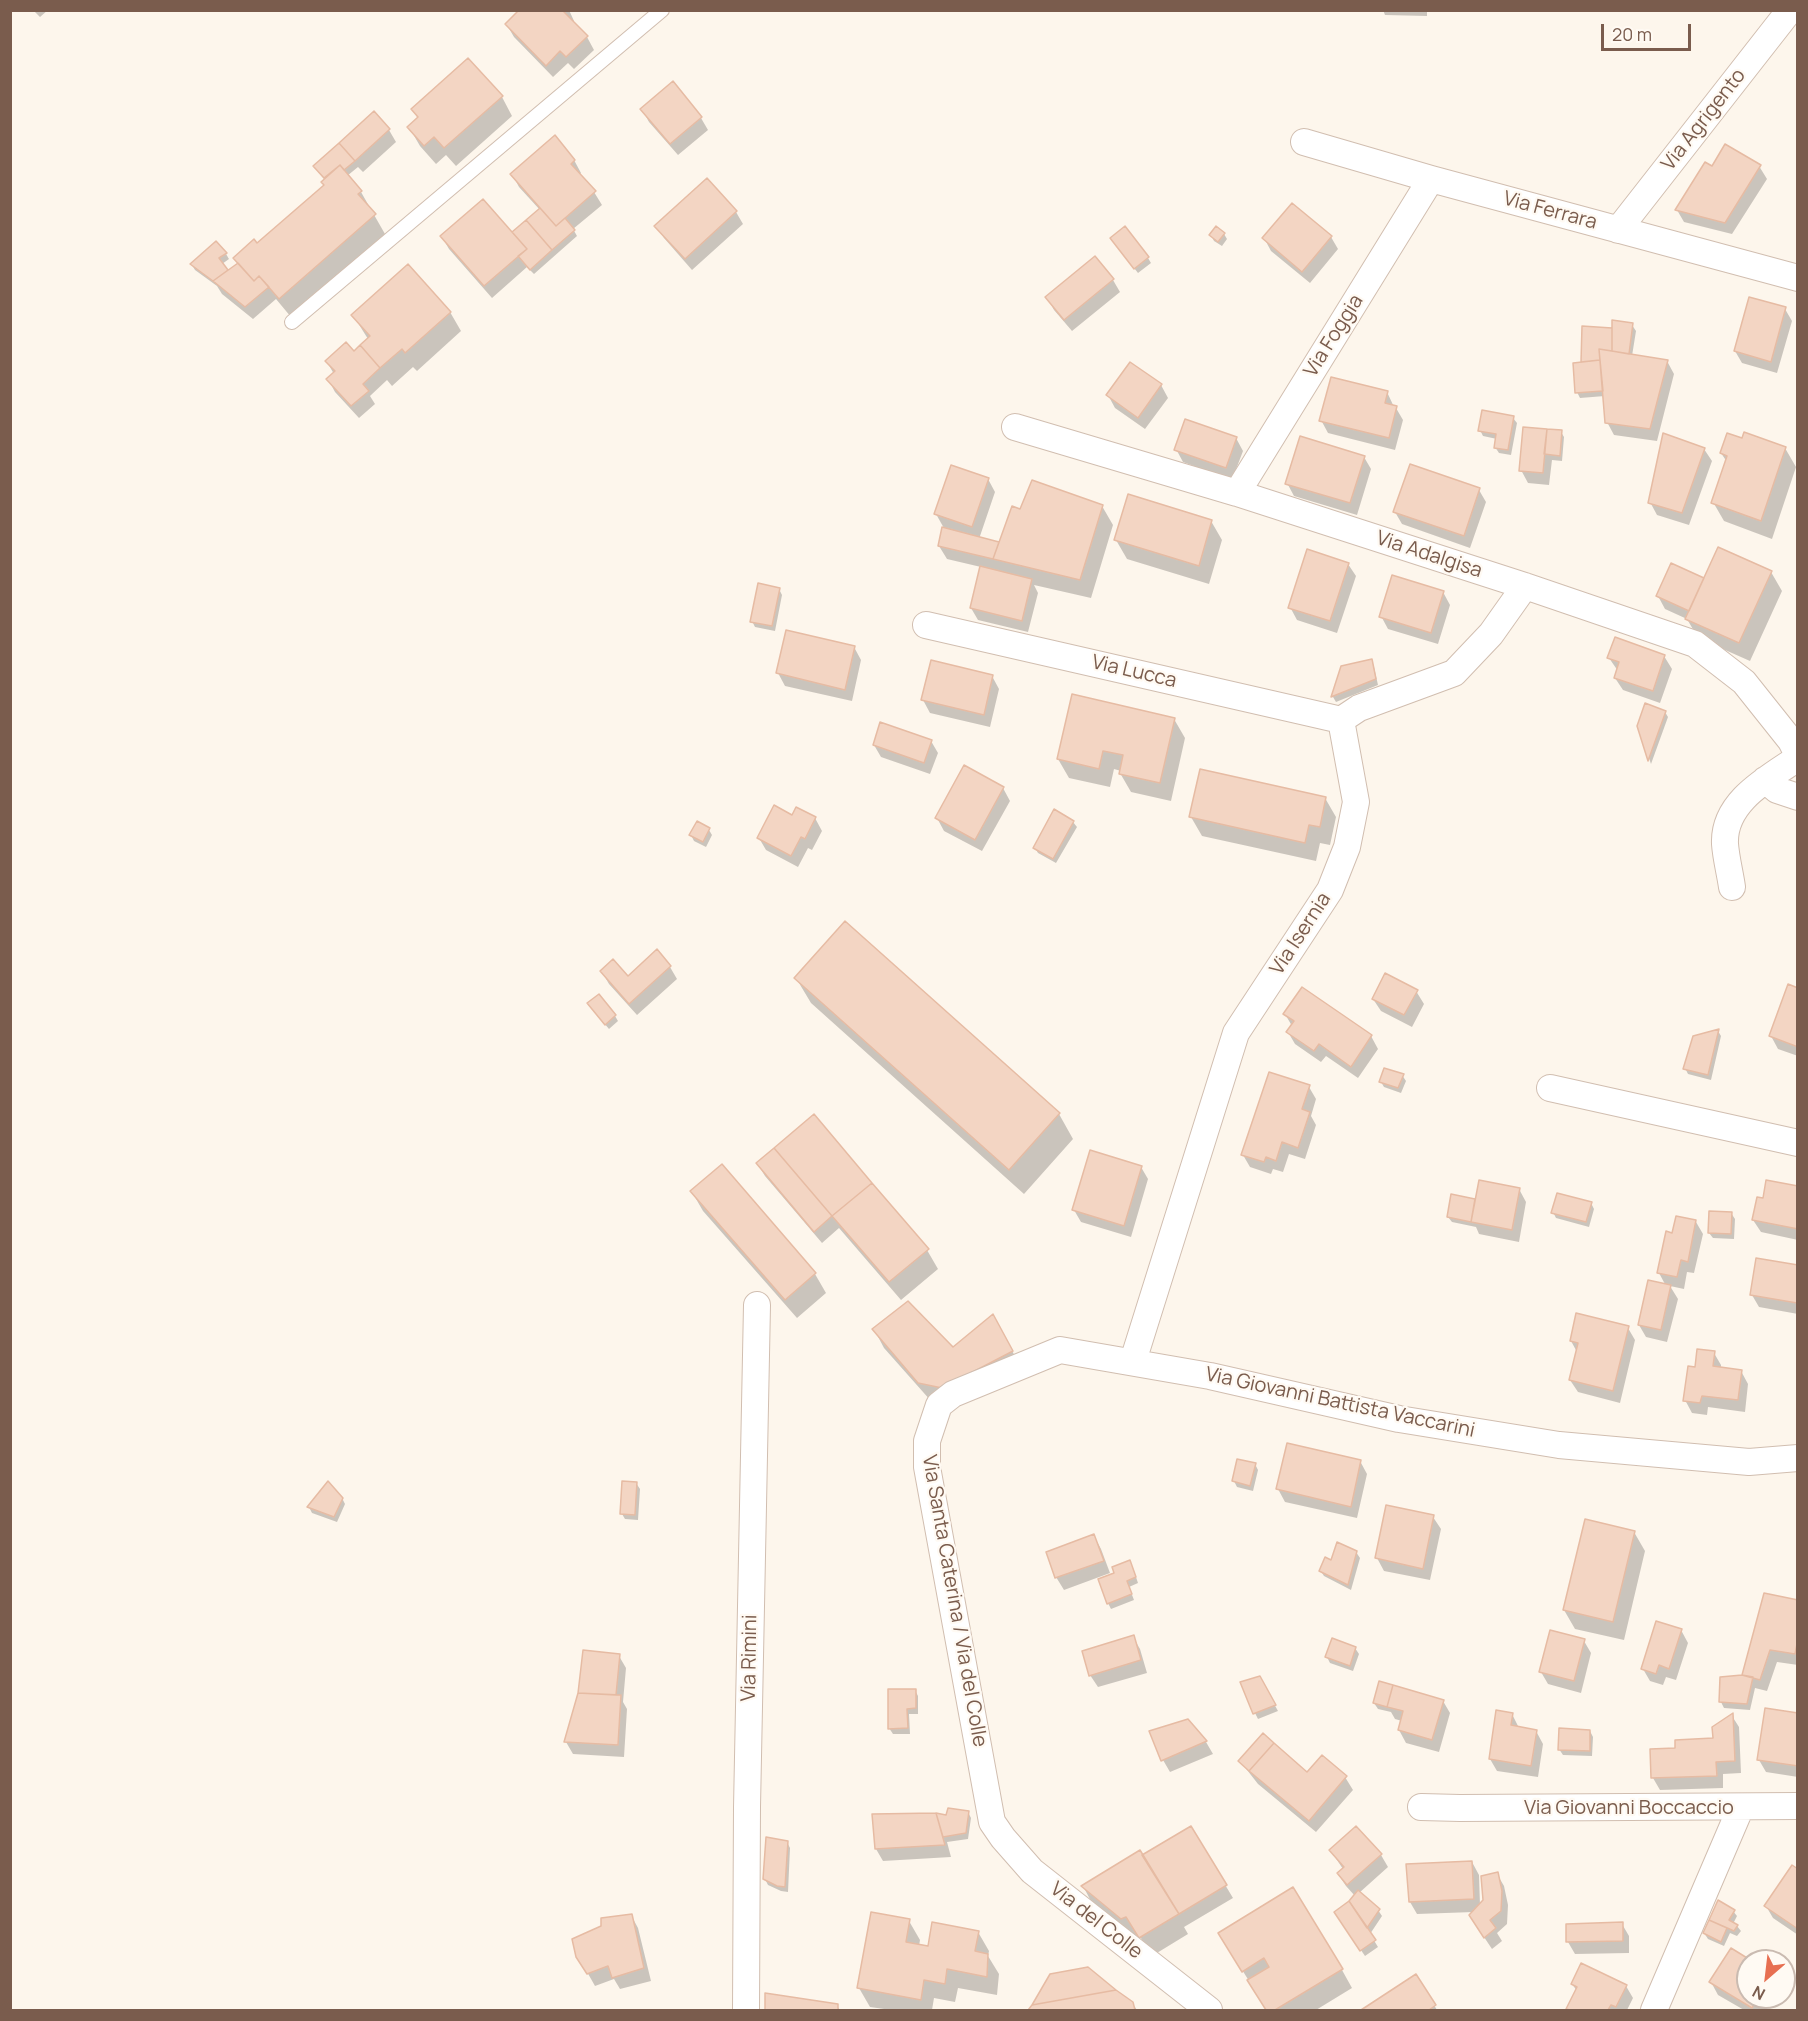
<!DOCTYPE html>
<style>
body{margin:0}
#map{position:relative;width:1808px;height:2021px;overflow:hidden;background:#fdf6ec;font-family:Manrope,sans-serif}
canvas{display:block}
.frame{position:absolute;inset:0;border:12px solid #7a5c4d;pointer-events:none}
.north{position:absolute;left:1736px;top:1949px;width:60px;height:60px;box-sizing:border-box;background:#fffaf3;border:2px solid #cabbb1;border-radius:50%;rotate:208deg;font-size:16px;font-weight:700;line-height:24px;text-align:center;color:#7a5c4d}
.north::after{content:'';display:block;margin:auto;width:21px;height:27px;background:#e76f51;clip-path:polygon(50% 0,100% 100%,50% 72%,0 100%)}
.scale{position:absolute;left:1601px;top:24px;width:90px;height:27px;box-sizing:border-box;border:3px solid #7a5c4d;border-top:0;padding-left:8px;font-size:18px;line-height:21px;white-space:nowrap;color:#7a5c4d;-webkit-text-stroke:4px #fffaf3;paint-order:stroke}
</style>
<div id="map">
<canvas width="1808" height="2021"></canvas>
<div class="frame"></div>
<div class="north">N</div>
<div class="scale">20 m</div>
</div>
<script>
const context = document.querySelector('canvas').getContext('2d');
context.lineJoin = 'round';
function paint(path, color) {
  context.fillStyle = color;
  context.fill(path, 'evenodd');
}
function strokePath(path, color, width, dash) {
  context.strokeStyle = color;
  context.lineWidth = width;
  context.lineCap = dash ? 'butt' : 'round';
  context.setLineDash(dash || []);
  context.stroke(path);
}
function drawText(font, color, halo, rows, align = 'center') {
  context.font = font + ' Manrope,sans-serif';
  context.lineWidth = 4.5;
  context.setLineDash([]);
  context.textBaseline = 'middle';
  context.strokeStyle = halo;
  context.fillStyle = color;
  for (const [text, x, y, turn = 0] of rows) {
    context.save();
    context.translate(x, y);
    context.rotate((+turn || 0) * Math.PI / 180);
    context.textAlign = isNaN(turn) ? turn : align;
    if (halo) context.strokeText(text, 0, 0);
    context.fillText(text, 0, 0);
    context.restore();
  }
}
const shadow = new Path2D(`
 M33,10H48L40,17Z
 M521,10H569L574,21L572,23L587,37L594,50L574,69L568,63L553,77L514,37L507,25Z
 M1383,10H1427V16L1385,15Z
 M502,97L512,116L456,166L446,155L436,164L420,146L409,127L418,119L413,109Z
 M642,109L701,118L708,130L678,155L649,122Z
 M389,130L396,142L363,172L358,167L347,176L361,192L385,234L291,317L276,299L253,319L222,294L217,286L195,270L192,265L226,254L229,259L222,264L228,272L325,186V180L318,172Z
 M574,160L581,173L579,175L594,192L602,205L573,229L577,236L534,274L527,267L492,298L449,249L442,237L518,239L540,210L519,187L512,174Z
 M1759,166L1767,179L1732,234L1684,222L1677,210L1712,168Z
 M736,212L743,224L692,270L664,238L656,226Z
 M1224,234L1227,239L1222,246L1214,241L1211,235Z
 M1331,237L1338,249L1310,283L1271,251L1264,238Z
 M1115,244L1148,258L1151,263L1138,273Z
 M1113,280L1120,292L1072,331L1054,310L1047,297Z
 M1785,309L1792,321L1777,373L1742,363L1735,351Z
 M450,312L461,331L417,371L413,367L392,386L387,380L370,396L375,404L359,418L335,392L328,379L334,374L327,362L354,353L368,339L353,315Z
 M1632,325L1636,331L1632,356L1667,361L1674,374L1657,441L1614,435L1607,422L1605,396L1580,398L1577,392L1583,363L1584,327L1613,330Z
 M1161,385L1168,398L1145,429L1115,408L1108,395Z
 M1387,392L1394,407L1396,408L1403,420L1395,450L1328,433L1321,420Z
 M1513,418L1517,423L1511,455L1499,453L1495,447L1497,439L1483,436L1480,430Z
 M1561,432L1564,437L1562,461L1552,460L1549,485L1528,483L1521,470Z
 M1236,438L1243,451L1232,480L1183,462L1176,449Z
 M1743,440L1785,448L1796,467L1772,539L1724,521L1713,502L1727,462L1721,453Z
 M1704,449L1712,461L1689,525L1657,515L1650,502Z
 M1364,457L1371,469L1357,515L1294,496L1287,483Z
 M988,479L995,492L979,539L1000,544L1021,511L1102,506L1113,525L1091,598L1034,585L1038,593L1028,632L978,620L971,608L981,567L947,559L939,546L945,530L936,514Z
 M1479,490L1486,502L1470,548L1402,524L1395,512Z
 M1211,521L1222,540L1209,584L1127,559L1116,540Z
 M1348,564L1356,576L1337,633L1297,620L1290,607Z
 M1771,572L1782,591L1750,661L1698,638L1687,619L1665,609L1658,596L1703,579Z
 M779,589L782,595L775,631L755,627L752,621Z
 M1443,592L1450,605L1438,644L1388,629L1381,616Z
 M854,647L861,660L852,701L785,686L778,673Z
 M1664,656L1672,669L1660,703L1623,690L1615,678L1618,671L1609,658Z
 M1371,661L1374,667L1378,685L1336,702L1333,697L1342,667Z
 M992,676L999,689L990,727L930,713L923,700Z
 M1665,712L1668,717L1651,764L1638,726Z
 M1174,719L1185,738L1171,801L1131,792L1120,773L1121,771L1114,769L1110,787L1069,778L1058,759Z
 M931,741L938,753L930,774L881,757L874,745Z
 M1003,788L1010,801L982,851L944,831L937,818Z
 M1325,798L1336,817L1330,845L1320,843L1316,861L1202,836L1191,817Z
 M792,817L815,818L822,831L812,850L808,848L798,867L766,850L759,838Z
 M1073,822L1077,827L1056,863L1038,853L1035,848Z
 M709,830L712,835L706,847L694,841L691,835Z
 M670,967L677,979L637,1015L609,984L602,972L627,978Z
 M796,978L1059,1114L1073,1139L1024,1194L811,1003Z
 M1798,989V1056L1778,1049L1771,1036Z
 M1416,991L1424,1004L1412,1027L1381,1011L1373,999Z
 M592,1009L615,1016L618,1021L609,1029Z
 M1285,1014L1371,1036L1378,1049L1358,1078L1326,1056L1321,1062L1295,1044L1288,1032L1292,1026Z
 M1718,1031L1721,1036L1711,1080L1688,1074L1685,1068Z
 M1402,1075L1406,1081L1401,1093L1384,1087L1381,1082Z
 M1309,1087L1316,1099L1311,1116L1316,1125L1305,1159L1289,1154L1283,1172L1273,1169L1271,1174L1250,1167L1243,1155Z
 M757,1163L927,1250L938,1269L901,1300L839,1228L822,1243L765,1176Z
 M722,1166L815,1274L826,1293L797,1318L703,1211L692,1192Z
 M1141,1167L1148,1179L1131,1237L1081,1222L1074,1210Z
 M1798,1188V1240L1761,1232L1753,1220L1764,1199Z
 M1519,1189L1526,1202L1519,1242L1479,1234L1476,1227L1452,1222L1448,1217L1474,1201L1476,1204Z
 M1591,1203L1594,1209L1589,1227L1556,1218L1553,1212Z
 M1731,1213L1735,1219L1734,1239L1713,1238L1709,1233Z
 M1696,1222L1703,1234L1694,1273L1687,1272L1684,1289L1670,1286L1678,1299L1667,1342L1646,1337L1639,1325L1666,1286L1659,1273L1673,1234Z
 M1798,1266V1314L1759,1307L1752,1295Z
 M1628,1328L1635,1340L1620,1403L1578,1392L1570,1380L1577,1352L1571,1341Z
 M874,1329L953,1349L1004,1335L1022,1370L931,1401L884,1348Z
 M1714,1353L1721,1365V1369L1741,1371L1748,1384L1745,1412L1708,1407L1707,1415L1692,1413L1685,1400L1696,1368Z
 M1360,1461L1367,1474L1357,1518L1285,1502L1278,1489Z
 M1255,1464L1258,1470L1253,1491L1237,1487L1234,1481Z
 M636,1483L640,1489L638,1520L625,1519L622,1514Z
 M342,1498L345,1504L337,1522L312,1513L309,1507Z
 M1433,1517L1441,1529L1430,1580L1384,1571L1377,1558Z
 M1634,1532L1645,1551L1624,1640L1575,1629L1564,1610Z
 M1094,1536L1101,1549L1110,1573L1064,1590L1056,1577Z
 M1356,1552L1360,1558L1351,1590L1324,1576L1320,1570L1332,1562Z
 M1133,1568L1138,1583L1129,1587L1134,1600L1111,1609L1108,1603L1118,1573Z
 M1798,1601V1665L1777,1662L1767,1691L1755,1688L1750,1710L1724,1708L1721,1702L1746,1679Z
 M1681,1630L1688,1643L1676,1680L1666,1677L1663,1685L1650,1681L1643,1669Z
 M1133,1637L1140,1649L1147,1673L1098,1687L1090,1675Z
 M1584,1641L1591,1653L1581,1693L1548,1684L1541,1672Z
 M1355,1648L1359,1654L1353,1671L1330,1663L1327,1657Z
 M619,1656L626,1668L623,1702L627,1709L624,1757L573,1754L566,1742Z
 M1259,1677L1278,1711L1258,1719L1255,1713Z
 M915,1690L918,1696V1714H909L910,1734H893L889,1728Z
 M1443,1701L1450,1713L1439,1752L1406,1743L1399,1730L1402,1721L1395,1719L1391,1712L1378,1709L1374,1703Z
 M1512,1714L1519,1728L1536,1731L1543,1744L1538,1777L1497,1771L1490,1759Z
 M1798,1714V1777L1766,1772L1759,1760Z
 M1732,1716L1739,1727L1741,1773L1723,1774V1788L1660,1790L1653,1778L1677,1750L1715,1740Z
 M1187,1721L1206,1742L1213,1754L1170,1772L1163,1760Z
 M1590,1731L1593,1737L1592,1756L1563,1755L1559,1749Z
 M1240,1761L1307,1774L1345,1777L1353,1790L1316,1832L1258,1784Z
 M968,1812L971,1818L968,1839L947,1842L951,1857L883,1861L876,1849L935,1814L939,1820Z
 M1191,1828L1233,1898L1184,1927L1188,1934L1152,1956L1139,1935L1133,1937L1093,1905L1083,1886L1142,1857Z
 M787,1842L790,1848L788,1892L781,1891L768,1885L765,1879Z
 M1331,1851L1381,1855L1388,1867L1359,1893L1378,1910L1382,1916L1370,1934L1378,1947L1365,1956L1339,1918L1355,1896L1346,1886L1338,1874L1343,1869Z
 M1472,1862L1479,1875L1480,1905L1485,1900L1497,1874L1504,1886L1508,1905L1507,1924L1497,1933L1502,1941L1492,1949L1478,1928L1474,1912L1417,1914L1410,1902L1408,1865Z
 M1798,1871V1935L1773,1918L1766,1906Z
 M1719,1902L1733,1911L1737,1916L1733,1924L1737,1926L1741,1931L1737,1936L1730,1933L1724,1946L1708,1939L1704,1933Z
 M631,1915L638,1928L651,1981L620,1989L614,1979L595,1986L578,1956Z
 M909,1921L920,1940L919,1946L929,1948L978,1932L989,1951L988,1956L999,1974L997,1995L958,1988L955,2002L934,1998L932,2010H891L870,2007L859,1988Z
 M1622,1924L1629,1936V1953L1575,1954L1568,1942Z
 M1731,1950L1749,1961L1748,1997H1774L1765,2010H1744L1718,1995L1711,1982Z
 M1231,1952L1342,1970L1352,1988L1316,2010H1267Z
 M1416,1976L1437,2010H1363Z
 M1572,1984L1626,1986L1633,1998L1627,2010H1569L1568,2009L1577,1991Z
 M767,1994L837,2006L840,2010H767Z
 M1132,2003L1137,2010H1030L1033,2006Z`);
const building = new Path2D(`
 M519,10H565L564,12L588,36L566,57L560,51L546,66L505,24Z
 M468,58L503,96L444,148L434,137L424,146L407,127L418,117L411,109Z
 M673,81L702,117L670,144L640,109Z
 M374,111L390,129L355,161L339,143Z
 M555,135L575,160L571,164L596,191L556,226L510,174Z
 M339,143L355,161L344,170L340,165L324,178L313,166Z
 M1725,144L1761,165L1725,223L1675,210L1705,162L1712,166Z
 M340,165L362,191L358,194L376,214L279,299L259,276L254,281L233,258L254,239L257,243L324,185L321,182Z
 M707,178L737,211L685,259L654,226Z
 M483,199L527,249L484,286L440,236Z
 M1292,203L1332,236L1302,272L1262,238Z
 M540,208L556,226L565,218L575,230L552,250L526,220Z
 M526,220L552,250L530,270L518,256L527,249L512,232Z
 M1125,226L1149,257L1134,269L1110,238Z
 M1216,226L1225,233L1218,242L1209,235Z
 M216,241L227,253L219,258L228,270L213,281L190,264Z
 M1095,256L1114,279L1064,320L1045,297Z
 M238,263L254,281L259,276L269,287L245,307L213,281Z
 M408,264L451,312L405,353L402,349L380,368L360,345L370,336L351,315Z
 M1749,297L1786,307L1771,362L1734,351Z
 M1612,320L1633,323L1629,354L1612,351Z
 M1582,326L1612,328V351L1599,349L1600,360L1581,362Z
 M346,342L354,351L360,345L380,368L363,384L369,391L351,406L326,379L335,371L325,361Z
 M1599,349L1668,360L1650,429L1605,423Z
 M1600,360L1603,391L1575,393L1573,363Z
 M1130,362L1162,384L1138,418L1106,395Z
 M1331,377L1388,391L1385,403L1397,406L1389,438L1319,421Z
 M1482,410L1514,416L1508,450L1494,448L1496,434L1478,431Z
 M1185,419L1237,437L1226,468L1174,450Z
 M1523,427L1547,429L1543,473L1519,471Z
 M1547,429L1562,430L1560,456L1544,454Z
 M1744,432L1786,447L1761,521L1711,503L1727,456L1720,453L1727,433L1742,438Z
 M1663,433L1705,448L1682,513L1648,503Z
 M1300,436L1365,456L1350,503L1285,484Z
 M1410,464L1480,488L1464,536L1393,512Z
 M951,465L989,478L972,527L934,514Z
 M1032,480L1103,505L1080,580L993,559L1012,506L1020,509Z
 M1128,494L1212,520L1199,566L1114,540Z
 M942,527L999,542L993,559L938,546Z
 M1718,547L1772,571L1739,643L1685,619Z
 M1307,549L1349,563L1330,621L1288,608Z
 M1671,563L1704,578L1689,611L1656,596Z
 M980,566L1032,579L1022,621L970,608Z
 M1392,575L1444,591L1431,633L1379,617Z
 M758,583L780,588L772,626L750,622Z
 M786,630L855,646L845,690L776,673Z
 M1615,637L1665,655L1653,691L1614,678L1619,662L1607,658Z
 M1372,659L1376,679L1331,697L1341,666Z
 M931,660L993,675L984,715L921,700Z
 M1072,694L1175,718L1160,783L1119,774L1123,755L1103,751L1099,769L1057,759Z
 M1645,703L1666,711L1648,761L1637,726Z
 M880,722L932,740L924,763L873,745Z
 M964,765L1004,787L975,840L935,818Z
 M1200,769L1326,797L1320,827L1309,825L1305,843L1189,817Z
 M774,805L792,815L796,807L816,817L805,839L801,837L791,856L757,838Z
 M1054,809L1074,821L1053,859L1033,848Z
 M697,821L710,828L703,842L689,835Z
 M845,921L1060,1113L1009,1170L794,978Z
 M657,949L671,966L629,1004L600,971L613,959L628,976Z
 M1385,973L1418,990L1404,1015L1372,999Z
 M1788,984L1798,988V1047L1769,1036Z
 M1302,987L1372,1035L1351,1067L1319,1044L1314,1051L1286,1032L1294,1021L1283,1014Z
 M599,994L616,1015L605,1025L587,1003Z
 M1719,1029L1708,1075L1683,1069L1693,1036Z
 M1384,1068L1404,1074L1398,1088L1379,1082Z
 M1269,1072L1310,1085L1302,1109L1310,1112L1298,1148L1282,1142L1276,1161L1266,1157L1264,1162L1241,1155Z
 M814,1114L872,1183L832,1216L774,1148Z
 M774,1148L832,1216L814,1232L756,1163Z
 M1090,1150L1142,1166L1124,1226L1072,1210Z
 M722,1164L816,1273L785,1300L690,1191Z
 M1479,1180L1520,1188L1512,1230L1471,1222Z
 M1766,1180L1798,1186V1229L1752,1220L1757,1197L1763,1198Z
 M872,1183L929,1249L889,1282L832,1216Z
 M1557,1193L1592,1202L1586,1222L1551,1213Z
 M1451,1194L1475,1199L1471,1222L1447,1217Z
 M1709,1211L1732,1212L1731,1234L1708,1233Z
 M1676,1216L1696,1220L1688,1262L1681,1260L1677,1277L1657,1273L1666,1231L1672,1233Z
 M1756,1258L1798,1265L1797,1303L1750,1295Z
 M1648,1280L1671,1285L1661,1330L1638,1325Z
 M908,1301L953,1347L993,1314L1013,1351L942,1388L918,1383L872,1329Z
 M1576,1313L1629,1326L1613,1391L1569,1380L1578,1343L1570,1341Z
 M1697,1349L1715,1351L1713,1366L1742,1370L1738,1400L1702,1396L1700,1403L1683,1401L1688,1366L1695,1367Z
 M1287,1443L1361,1460L1351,1507L1276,1489Z
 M1237,1459L1256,1463L1250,1486L1232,1481Z
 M328,1481L343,1498L334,1517L307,1507Z
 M622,1481L637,1482L635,1515L620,1514Z
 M1386,1505L1434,1515L1423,1569L1375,1558Z
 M1585,1519L1635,1531L1613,1622L1563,1610Z
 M1094,1534L1104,1561L1055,1578L1046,1552Z
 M1337,1542L1357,1551L1348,1585L1319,1571L1325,1557L1331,1560Z
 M1130,1560L1136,1577L1127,1581L1132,1594L1107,1604L1098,1579L1114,1573L1112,1567Z
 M1764,1593L1798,1600V1639L1795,1654L1770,1650L1760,1680L1742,1675Z
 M1656,1621L1682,1629L1669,1669L1659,1665L1656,1674L1641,1669Z
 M1550,1630L1585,1639L1574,1681L1539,1672Z
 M1134,1635L1141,1660L1089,1676L1082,1651Z
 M1332,1638L1356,1647L1350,1666L1325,1657Z
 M583,1650L620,1654L616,1695L578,1693Z
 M1742,1675L1753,1677L1747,1704L1719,1702L1720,1677Z
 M1260,1676L1276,1705L1253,1714L1240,1682Z
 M1379,1681L1393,1685L1387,1707L1373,1703Z
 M1393,1685L1444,1700L1432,1740L1398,1730L1403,1711L1387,1707Z
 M888,1689H916V1708L907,1709L908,1728L888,1729Z
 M578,1693L621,1695L618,1745L564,1742Z
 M1765,1708L1798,1713V1766L1757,1760Z
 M1496,1710L1513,1713L1511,1725L1537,1730L1531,1766L1489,1759Z
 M1733,1713L1735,1761L1716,1762L1717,1776L1651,1778L1650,1749L1675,1748V1740L1713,1738L1712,1727Z
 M1188,1719L1207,1741L1161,1761L1149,1731Z
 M1559,1728L1590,1730V1751L1558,1750Z
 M1263,1733L1274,1743L1249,1771L1238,1761Z
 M1274,1743L1307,1772L1322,1755L1347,1776L1309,1821L1249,1771Z
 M948,1808L969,1811L966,1833L943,1837L936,1813L946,1815Z
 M936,1813L945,1845L875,1849L872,1814Z
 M1191,1826L1227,1885L1179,1914L1142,1855Z
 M1356,1826L1382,1854L1347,1885L1337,1873L1344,1867L1329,1850Z
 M766,1837L788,1841L785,1887L777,1886L763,1879Z
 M1140,1850L1179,1914L1139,1938L1126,1917L1121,1919L1081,1886Z
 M1472,1861L1474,1899L1409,1902L1406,1864Z
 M1792,1865L1798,1869V1929L1764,1906Z
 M1498,1872L1502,1891L1501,1911L1490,1920L1496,1928L1484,1938L1469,1915L1483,1900L1481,1876Z
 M1293,1887L1343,1969L1275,2010H1266L1247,1980L1269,1967L1264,1958L1242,1972L1218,1933Z
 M1358,1890L1380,1909L1367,1928L1349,1901Z
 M1718,1900L1735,1910L1729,1920L1738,1925L1734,1931L1709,1920Z
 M1349,1901L1376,1940L1360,1951L1334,1912Z
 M871,1912L910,1919L906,1942L928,1946L932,1922L979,1931L975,1951L988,1954L987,1977L947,1969L945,1984L924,1980L921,2000L857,1988Z
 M632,1914L644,1968L612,1978L608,1966L587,1974L576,1957L572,1939L601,1926V1918Z
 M1709,1920L1727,1928L1721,1942L1703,1933Z
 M1623,1922V1941L1566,1942V1924Z
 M1731,1948L1752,1961H1748V1997H1759L1752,2008L1709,1982Z
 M1581,1963L1627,1985L1616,2007L1611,2005L1608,2010H1570L1566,2009L1577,1987L1571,1984Z
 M1088,1967L1116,1990L1032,2005L1050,1974Z
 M1416,1974L1436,2005L1429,2010H1361Z
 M1116,1990L1133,2002L1135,2010H1028L1032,2005Z
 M765,1993L838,2004V2010H765Z`);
const service = new Path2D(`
 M292,322L662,10`);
const minor = new Path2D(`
 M1304,142L1431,179L1798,278
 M1618,230L1790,10
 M1015,427L1237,493L1525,586L1695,644L1744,682L1791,741L1798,755
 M1237,493L1431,179
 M926,625L1341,720
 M1765,780L1777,790L1798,797
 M1732,887C1730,873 1726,858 1725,844C1723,802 1767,779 1798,758
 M1550,1088L1798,1143
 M1133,1361L1236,1033L1330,890L1347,847L1356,802L1341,720L1359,708L1454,673L1491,634L1525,586
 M1421,1807L1460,1808L1798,1806
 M746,2010L747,1807L757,1305
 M1209,2010L1032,1871L1003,1838L992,1822L927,1467V1441L939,1405L953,1394L1060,1350L1210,1376L1399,1419L1559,1445L1749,1462L1798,1458
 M1654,2010L1741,1807`);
const streetNames = [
 ["Via Agrigento",1704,120,-52],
 ["Via Ferrara",1550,211,15],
 ["Via Foggia",1334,336,-58],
 ["Via Adalgisa",1429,555,18],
 ["Via Lucca",1134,672,13],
 ["Via Isernia",1301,934,-57],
 ["Via Giovanni Battista Vaccarini",1340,1403,12],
 ["Via Santa Caterina / Via del Colle",954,1601,80],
 ["Via Rimini",750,1658,-89],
 ["Via Giovanni Boccaccio",1629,1808],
 ["Via del Colle",1096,1921,38]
];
paint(shadow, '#0003');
paint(building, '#f3d5c3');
strokePath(building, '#e6bba3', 1.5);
strokePath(service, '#d1beb0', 16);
strokePath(minor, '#d1beb0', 28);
strokePath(service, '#fff', 14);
strokePath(minor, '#fff', 26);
drawText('20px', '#7a5c4d', '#fffaf3', streetNames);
</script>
